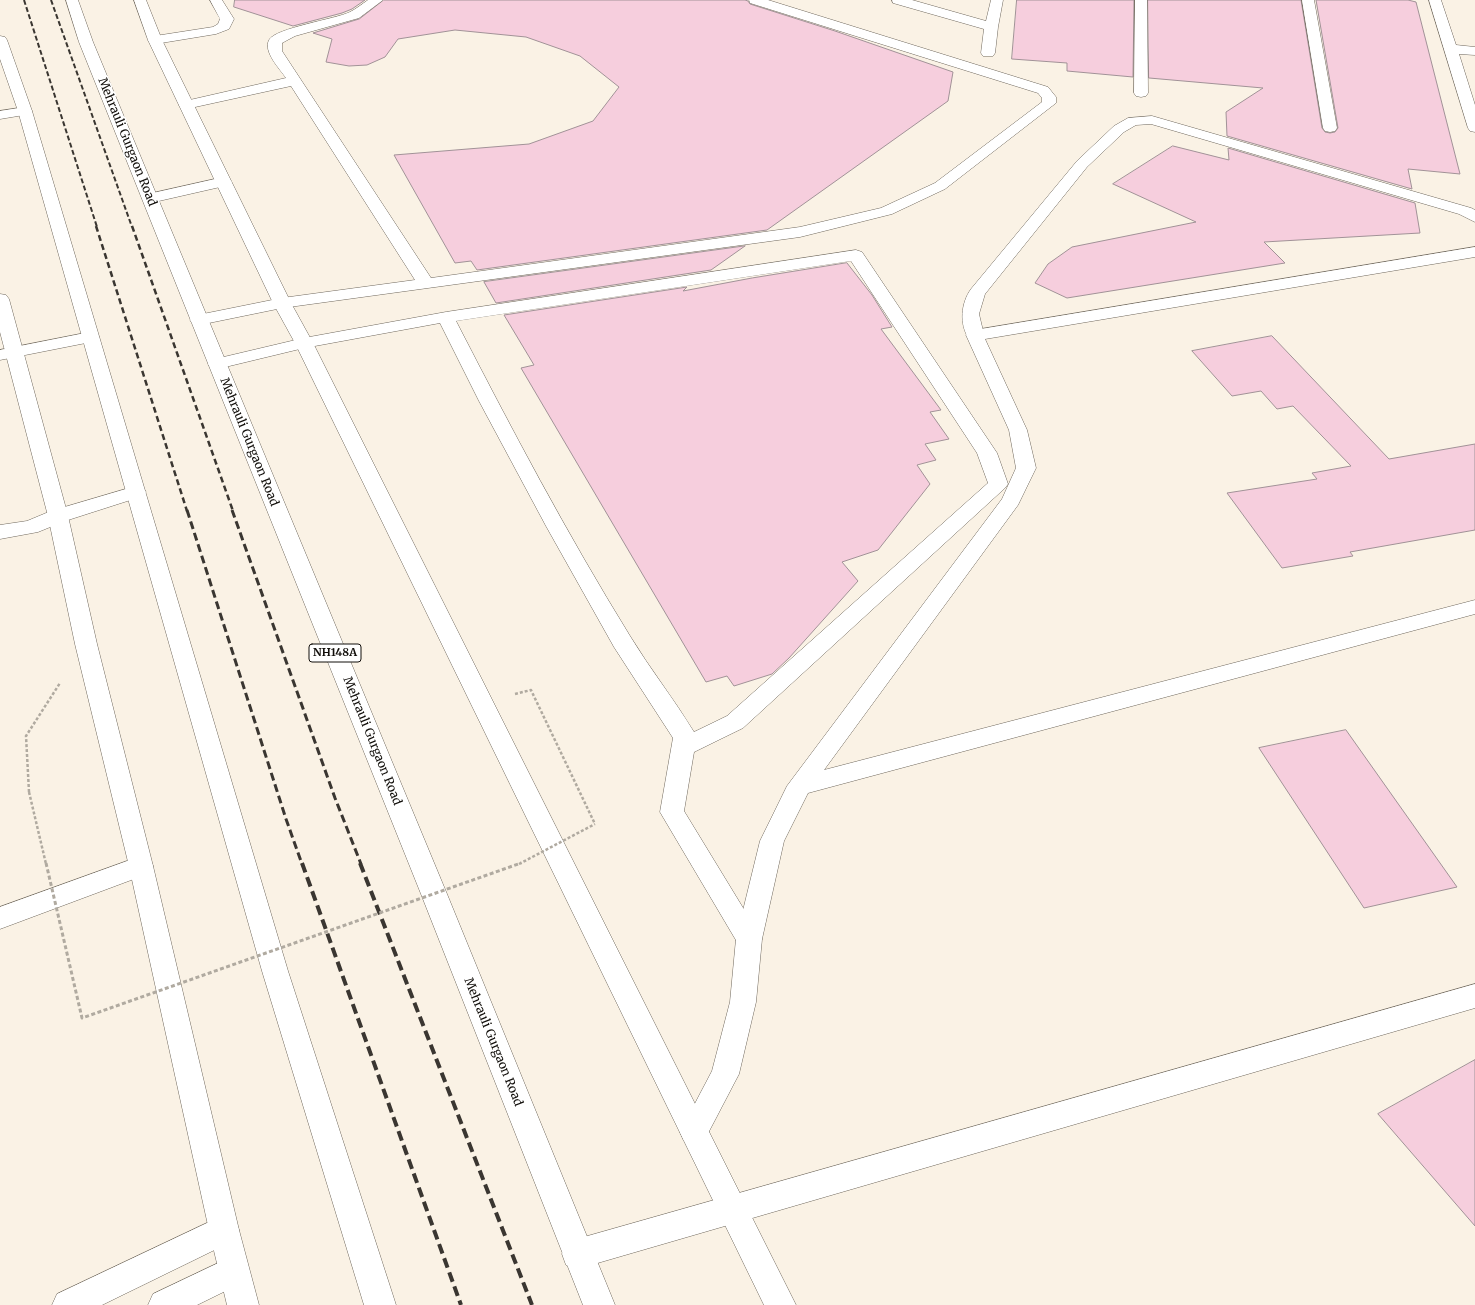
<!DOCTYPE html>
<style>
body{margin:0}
canvas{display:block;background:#faf2e5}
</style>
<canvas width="1475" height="1305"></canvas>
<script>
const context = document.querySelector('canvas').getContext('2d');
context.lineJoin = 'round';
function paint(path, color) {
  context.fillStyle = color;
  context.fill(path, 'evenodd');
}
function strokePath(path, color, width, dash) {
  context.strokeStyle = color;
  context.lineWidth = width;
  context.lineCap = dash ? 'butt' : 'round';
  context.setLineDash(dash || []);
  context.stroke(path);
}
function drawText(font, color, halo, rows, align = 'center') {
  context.font = font + ' Merriweather,serif';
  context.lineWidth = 3;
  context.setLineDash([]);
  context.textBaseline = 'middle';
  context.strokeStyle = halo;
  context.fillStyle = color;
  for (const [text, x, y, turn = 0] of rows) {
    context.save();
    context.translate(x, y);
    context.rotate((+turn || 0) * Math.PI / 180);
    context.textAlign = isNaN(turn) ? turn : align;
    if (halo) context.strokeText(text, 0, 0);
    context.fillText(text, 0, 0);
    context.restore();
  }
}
const building = new Path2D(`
 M235,0H365L352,9L342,13L293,26L234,7Z
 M384,0H745L748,1L750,4L835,31L953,72L948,101L767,230L477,270L471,261L455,263L394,155L529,144L593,121L619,87L580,56L526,37L455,30L398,39L385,57L367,65L349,66L326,62L332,39L313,33L359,19Z
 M1017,0H1134L1133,77L1067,71V63L1012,59Z
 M1148,0H1301L1322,128L1325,132L1330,133L1335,132L1338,128L1316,0H1408L1416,2L1460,174L1408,169L1412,189L1227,136L1226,112L1263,88L1149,78Z
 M1173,146L1229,160L1228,148L1415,203L1420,233L1264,242L1285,263L1067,298L1035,283L1048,264L1072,247L1196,222L1113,184Z
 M745,246L711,270L496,303L484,282Z
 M847,263L872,295L892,327L881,329L941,410L930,412L949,439L925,444L936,460L917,465L930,484L878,550L842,562L858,581L789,658L772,674L734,686L727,676L706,682L521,368L534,365L504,315L687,287L683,291L752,278Z
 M1272,336L1389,459L1475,444V530L1350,552L1353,556L1282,568L1227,493L1317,479L1312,473L1351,466L1293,406L1277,409L1261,391L1232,396L1192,351Z
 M1346,730L1457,887L1364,908L1259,748Z
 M1475,1060V1226L1378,1114Z`);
const path = new Path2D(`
 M515,694L531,690L595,824
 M29,792L26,736L60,683`);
const service = new Path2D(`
 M210,0H222L234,19L229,29L216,34L155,44L150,43L148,40L150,37L155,36L213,27L218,24L220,19Z
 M368,0H383L359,18L295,36L282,43V51L431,278L800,227L881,208L935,183L1042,102V98L1038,93L750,3L749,0H768L1048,87L1056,97V103L945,189L892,214L800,237L282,308L199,325L193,324L190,320L193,316L282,298L415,280L291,86L186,109L181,108L179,105L181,102L286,78C280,69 263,52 269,40C275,28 336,19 350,12C356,9 362,4 368,0Z
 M1152,116L1471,208L1475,210V222L1459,214L1151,124L1136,125L1124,132L1087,167L985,294L979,314L984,335L981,339L975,340L969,339C959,324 961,303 971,289L1077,161L1114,126L1128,118Z
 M856,250L862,252L997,453L1008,484L1005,488L743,728L694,752L684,811L762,939L758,947L749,950L740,947L660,812L673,738L614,647L546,526L479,401L440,323L304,348L217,369L211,368L208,364L211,360L304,338L446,312ZM851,261L977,453L988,483L727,716L694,732C674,699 650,669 630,636C567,534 511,428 456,321Z
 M136,486L143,488L146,492L143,496L65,521L38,532L0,539V525L27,521L51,511Z`);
const minor = new Path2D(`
 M892,0H912L986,21L991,0H1003L998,27L995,53L993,56H983L981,53L984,29L893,3Z
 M1135,0H1147L1148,93L1146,96L1141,97L1136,96L1134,93Z
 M1302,0H1314L1337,128L1335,131L1330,132L1325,131L1323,128Z
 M1429,0H1441L1456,45L1475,47V55L1459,54L1475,105V132L1470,131L1468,128Z
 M1475,247V257L985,339L1027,430L1036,468L1018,505L824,770L1475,600V614L808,793L784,841L762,939L756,1002L739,1074L704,1141L694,1145L684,1141L680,1132L712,1071L730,1002L736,939L760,841L787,786L1002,499L1016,468L1009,430L966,335L969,331Z
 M90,332L96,333L99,337L96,341L0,360V350Z
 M141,856L150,859L153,866L150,873L0,929V907Z
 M1475,984V1008L577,1269L566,1265L562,1254L566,1243L577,1239Z
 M224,1215L235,1220L239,1230L235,1240L102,1305H52L57,1294Z
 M233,1256L244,1260L248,1271L244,1282L197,1305H148L153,1294Z`);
const tertiary = new Path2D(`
 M134,0H146L162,40L291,303L313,343L796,1305H764L295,343L273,303L148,40Z
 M0,294L6,295L9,299L68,516L97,644L153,866L239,1230L259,1305H227L209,1230L129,866L75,644L48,516L0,332Z`);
const primary = new Path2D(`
 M25,107L30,108L32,111L30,114L0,119V111Z
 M224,177L229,179L232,182L229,185L150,203L144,201L142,198L144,195Z`);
const trunk = new Path2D(`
 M66,0H78L93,42L447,894L615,1305H583L421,894L79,42Z
 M0,36L5,37L7,40L32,111L288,971L396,1305H364L262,971L18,111L0,59Z`);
const railFar3 = new Path2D(`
 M24,0L97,227
 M51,0L132,227`);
const railFar2 = new Path2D(`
 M96,226L187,511
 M132,226L233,511`);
const railFar1 = new Path2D(`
 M187,510L286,819L302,864
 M232,510L335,798L361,864`);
const rail = new Path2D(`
 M302,863L461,1305
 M360,863L532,1305`);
const pathBridgeFar1 = new Path2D(`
 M29,792L46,864
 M519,864L595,824`);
const pathBridge = new Path2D(`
 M46,863L82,1018L521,863`);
const shields = [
 [335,653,52]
];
const shieldNames = [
 ["NH148A",335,653]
];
const streetNames = [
 ["Mehrauli Gurgaon Road",127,142,68],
 ["Mehrauli Gurgaon Road",249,442,68],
 ["Mehrauli Gurgaon Road",372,741,68],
 ["Mehrauli Gurgaon Road",493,1042,68]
];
paint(building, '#f6cedd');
strokePath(building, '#a19297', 1);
strokePath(service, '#6f685d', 1);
strokePath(minor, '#6f685d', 1);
strokePath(tertiary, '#6f685d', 1);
strokePath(primary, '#6f685d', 1);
strokePath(trunk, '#6f685d', 1);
strokePath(path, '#b0aaa0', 2.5, [3, 2]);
paint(service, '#fff');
paint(minor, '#fff');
paint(tertiary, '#fff');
paint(primary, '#fff');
paint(trunk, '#fff');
strokePath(railFar3, '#3a3631', 2, [5, 2.5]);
strokePath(railFar2, '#3a3631', 2.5, [6, 3.5]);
strokePath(railFar1, '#3a3631', 3, [8, 4]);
strokePath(rail, '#3a3631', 4, [10, 5]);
strokePath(pathBridgeFar1, '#b0aaa0', 2.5, [3, 2]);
strokePath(pathBridge, '#b0aaa0', 3, [4, 2.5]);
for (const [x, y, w] of shields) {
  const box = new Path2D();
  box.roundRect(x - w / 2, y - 9, w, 18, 3);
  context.fillStyle = '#fff';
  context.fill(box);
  strokePath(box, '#110e0a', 1);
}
drawText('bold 11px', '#110e0a', null, shieldNames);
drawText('12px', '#110e0a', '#fff', streetNames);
</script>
